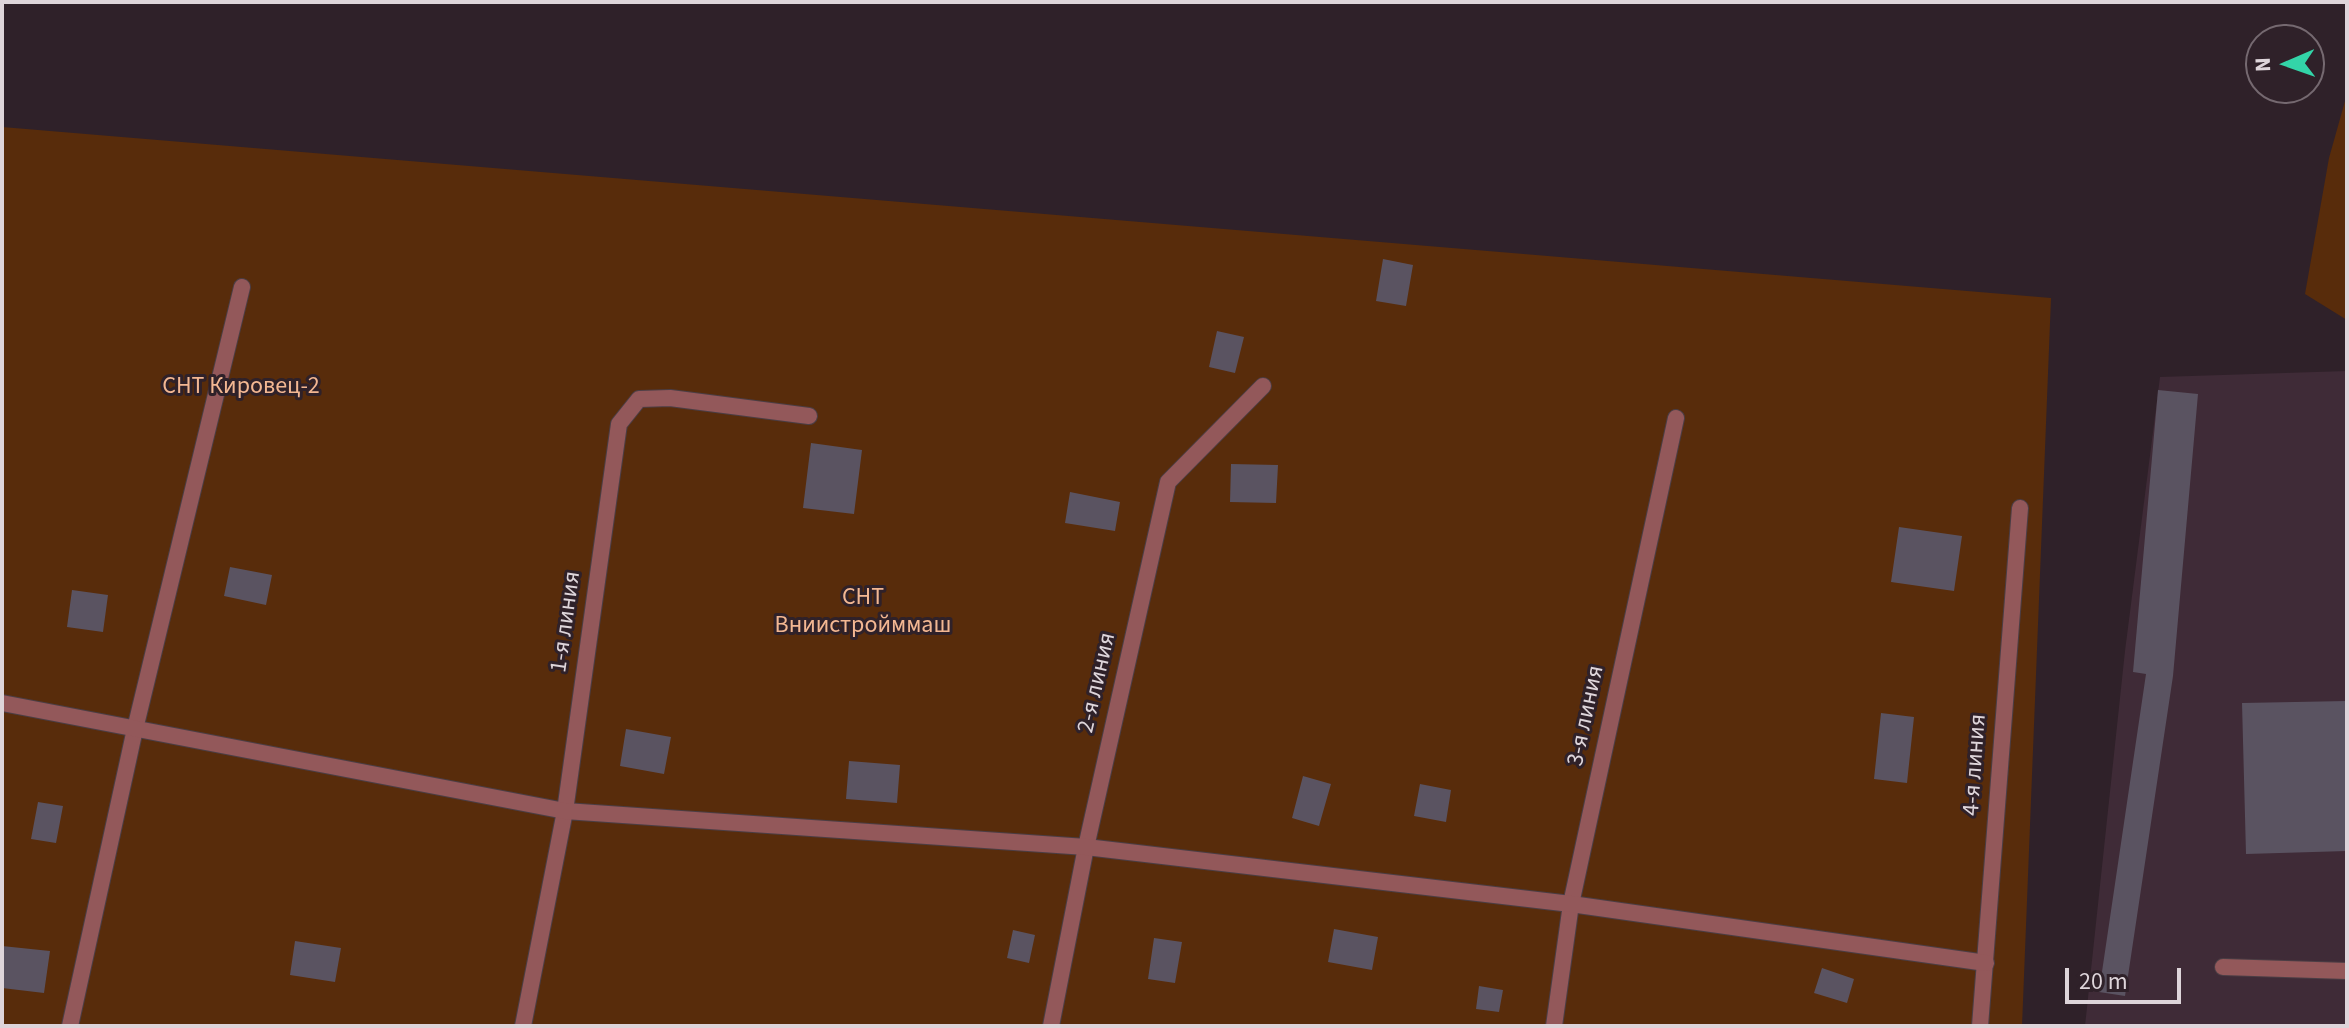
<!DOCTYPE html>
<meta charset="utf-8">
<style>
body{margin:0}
#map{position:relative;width:2349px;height:1028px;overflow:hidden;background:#2f2129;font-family:"Source Sans 3",sans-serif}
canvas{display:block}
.frame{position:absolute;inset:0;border:4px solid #ded5da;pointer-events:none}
.north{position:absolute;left:2245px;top:24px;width:80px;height:80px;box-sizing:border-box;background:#2f2129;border:2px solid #756970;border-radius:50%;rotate:268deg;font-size:22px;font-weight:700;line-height:32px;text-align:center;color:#ded5da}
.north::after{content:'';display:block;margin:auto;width:28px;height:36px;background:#33d4a8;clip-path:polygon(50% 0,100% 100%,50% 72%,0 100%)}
.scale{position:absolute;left:2065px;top:968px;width:116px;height:36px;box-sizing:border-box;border:4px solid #ded5da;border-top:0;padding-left:10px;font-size:24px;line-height:28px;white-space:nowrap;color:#ded5da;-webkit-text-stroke:6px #2f2129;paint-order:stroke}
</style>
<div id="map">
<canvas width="2349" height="1028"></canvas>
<div class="frame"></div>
<div class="north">N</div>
<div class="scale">20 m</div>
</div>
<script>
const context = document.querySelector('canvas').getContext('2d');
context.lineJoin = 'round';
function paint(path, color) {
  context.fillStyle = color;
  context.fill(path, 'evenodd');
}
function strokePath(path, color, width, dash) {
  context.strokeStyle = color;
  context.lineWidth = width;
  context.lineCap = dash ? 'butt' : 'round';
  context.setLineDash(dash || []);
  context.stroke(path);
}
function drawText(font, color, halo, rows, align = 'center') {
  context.font = font + ' "Source Sans 3",sans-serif';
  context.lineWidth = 6;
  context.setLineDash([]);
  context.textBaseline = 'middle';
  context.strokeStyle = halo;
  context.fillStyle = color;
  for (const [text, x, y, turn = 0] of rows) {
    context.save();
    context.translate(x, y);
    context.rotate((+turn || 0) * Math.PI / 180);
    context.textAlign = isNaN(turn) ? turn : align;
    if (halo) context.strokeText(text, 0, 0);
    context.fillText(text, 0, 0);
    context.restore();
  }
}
const built = new Path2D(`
 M2347,371V1026H2085L2125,651L2160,377Z`);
const green = new Path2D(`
 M2347,94V320L2305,294L2329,158Z
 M2,127L2051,298L2022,1026H2Z`);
const building = new Path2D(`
 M1383,259L1413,265L1406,306L1376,301Z
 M1217,331L1244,337L1235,373L1209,367Z
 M2158,390L2198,394L2173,676L2125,996L2099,992L2146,674L2133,672Z
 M811,443L862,450L854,514L803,508Z
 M1231,464L1278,465L1276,503L1230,502Z
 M1070,492L1120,502L1115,531L1065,523Z
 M1899,527L1962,536L1954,591L1891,582Z
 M230,567L272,575L266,605L224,596Z
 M72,590L108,595L103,632L67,627Z
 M2347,701V851L2246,854L2242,703Z
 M1881,713L1914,717L1907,783L1874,779Z
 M626,729L671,737L664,774L620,766Z
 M849,761L900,765L897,803L846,799Z
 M1303,776L1331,784L1319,826L1292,818Z
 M1420,784L1451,790L1446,822L1414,816Z
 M38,802L63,806L56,843L31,839Z
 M1334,929L1378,937L1372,970L1328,962Z
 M1013,930L1035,935L1029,963L1007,958Z
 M1154,938L1182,942L1175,983L1148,979Z
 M295,941L341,948L335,982L290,975Z
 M2,946L50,951L44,993L2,988Z
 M1822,968L1854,979L1847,1003L1814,993Z
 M1479,986L1503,990L1499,1012L1476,1009Z`);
const lane = new Path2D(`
 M2223,967L2347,971
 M70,1026L135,729L242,287
 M523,1026L565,811L619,424L639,399L670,398L809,416
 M1051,1026L1086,847L1168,482L1263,386
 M1554,1026L1571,904L1676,418
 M1980,1026L2020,508`);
const street = new Path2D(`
 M2,703L565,811L1086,847L1571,904L1986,963`);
const parkNames = [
 ["СНТ Кировец-2",241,388],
 ["СНТ",863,599],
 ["Вниистройммаш",863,627]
];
const streetNames = [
 ["1-я линия",567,622,-82],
 ["2-я линия",1098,683,-77],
 ["3-я линия",1587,716,-78],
 ["4-я линия",1976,765,-86]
];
paint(built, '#3f2b37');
paint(green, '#582c0b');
paint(building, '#5a5361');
strokePath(lane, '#4b3e45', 18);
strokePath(street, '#4b3e45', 18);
strokePath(lane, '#93585a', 16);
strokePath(street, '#93585a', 16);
drawText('24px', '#f3b792', '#2f2129', parkNames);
drawText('24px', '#ded5da', '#2f2129', streetNames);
</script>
